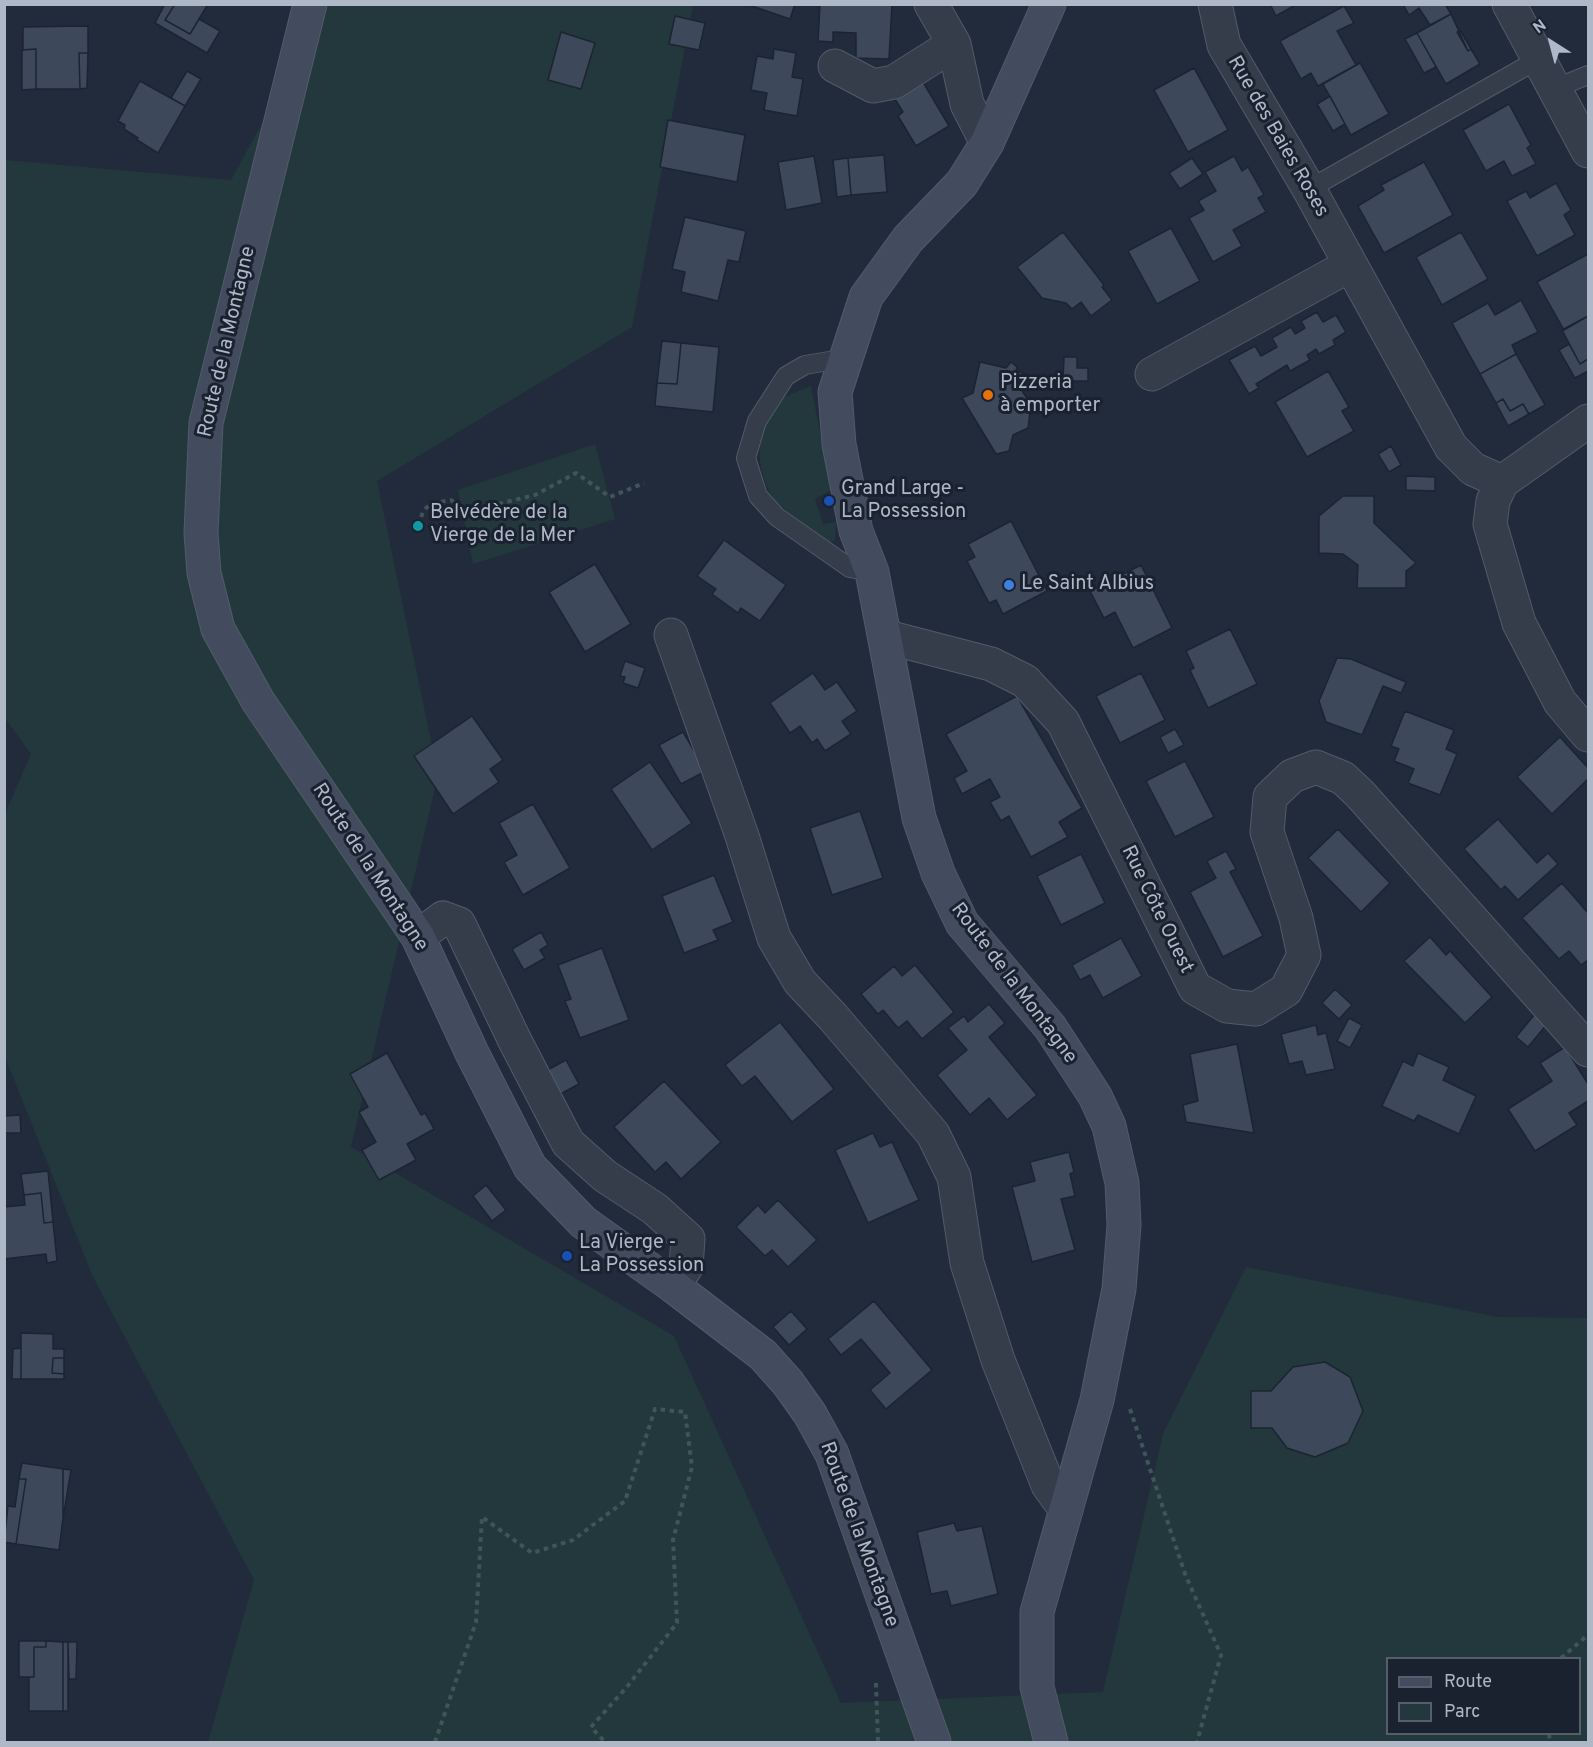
<!DOCTYPE html>
<meta charset="utf-8">
<style>
body{margin:0}
#map{position:relative;width:1593px;height:1747px;overflow:hidden;background:#212b3b;font-family:Overpass,sans-serif}
canvas{display:block}
.frame{position:absolute;inset:0;border:6px solid #afb8c7;pointer-events:none}
.legend{position:absolute;left:1386px;top:1657px;width:195px;height:78px;box-sizing:border-box;background:#1a2230;border:2px solid #565e6c;margin:0;padding:8px 10px;list-style:none;font-size:18px;color:#afb8c7}
.legend li{display:flex;align-items:center;gap:12px;height:30px}
.legend b{width:30px;border:2px solid #565e6c}
.north{position:absolute;left:1521px;top:12px;width:60px;height:60px;-webkit-text-stroke:4px #1a2230;paint-order:stroke;rotate:324deg;font-size:16px;font-weight:700;line-height:24px;text-align:center;color:#afb8c7}
.north::after{content:'';display:block;margin:auto;width:21px;height:27px;background:#afb8c7;clip-path:polygon(50% 0,100% 100%,50% 72%,0 100%)}
</style>
<div id="map">
<canvas width="1593" height="1747"></canvas>
<div class="frame"></div>
<ul class="legend">
<li><b style="height:8px;background:#424c5e"></b>Route</li>
<li><b style="height:16px;background:#23383c"></b>Parc</li>
</ul>
<div class="north">N</div>
</div>
<script>
const context = document.querySelector('canvas').getContext('2d');
context.lineJoin = 'round';
function paint(path, color) {
  context.fillStyle = color;
  context.fill(path, 'evenodd');
}
function strokePath(path, color, width, dash) {
  context.strokeStyle = color;
  context.lineWidth = width;
  context.lineCap = dash ? 'butt' : 'round';
  context.setLineDash(dash || []);
  context.stroke(path);
}
function drawText(font, color, halo, rows, align = 'center') {
  context.font = font + ' Overpass,sans-serif';
  context.lineWidth = 6;
  context.setLineDash([]);
  context.textBaseline = 'middle';
  context.strokeStyle = halo;
  context.fillStyle = color;
  for (const [text, x, y, turn = 0] of rows) {
    context.save();
    context.translate(x, y);
    context.rotate((+turn || 0) * Math.PI / 180);
    context.textAlign = isNaN(turn) ? turn : align;
    if (halo) context.strokeText(text, 0, 0);
    context.fillText(text, 0, 0);
    context.restore();
  }
}
const green = new Path2D(`
 M327,5H693L632,327L377,481L438,775L351,1147L674,1336L841,1703L1103,1692L1163,1434L1246,1267L1498,1317L1588,1318V1742H208L254,1580L93,1277L5,1057V814L31,754L4,717L5,160L231,180ZM1388,1658H1580V1734H1388Z
 M811,386L831,490L815,499L823,524L836,522L835,540L828,543C812,530 792,517 777,502C757,480 753,434 771,409C781,396 797,392 811,386Z
 M595,444L615,519L473,564L458,490Z`);
const building = new Path2D(`
 M165,4H175L165,20L190,34L199,19L220,31L207,53L155,23Z
 M175,4H208L190,34L165,20Z
 M746,4H795L790,19Z
 M820,4H892L889,59L856,58V33L833,32V42L818,41Z
 M1270,4H1297L1276,16Z
 M1403,4H1445L1451,14L1430,25L1419,8L1409,15Z
 M1344,6L1354,23L1337,31L1356,65L1318,86L1311,73L1301,79L1280,41Z
 M1451,14L1468,51L1471,49L1480,64L1446,84L1417,33Z
 M675,16L705,23L699,50L669,44Z
 M88,26V53H79L80,89H36V49L23,50V27Z
 M1460,30L1471,49L1468,51L1457,32Z
 M561,32L595,43L581,89L548,80Z
 M1417,33L1436,67L1424,73L1405,39Z
 M36,49V89L22,90V50Z
 M774,49L796,53L792,77L803,79L797,116L764,110L767,93L751,90L757,56L773,59Z
 M79,53H88L87,88L80,89Z
 M1360,63L1389,114L1351,135L1323,84Z
 M1194,68L1228,130L1188,152L1154,90Z
 M187,71L201,79L185,106L171,98Z
 M140,81L185,106L158,153L137,140L138,138L124,129L125,125L118,121Z
 M923,82L949,126L916,146L898,116L903,112L895,99Z
 M1330,96L1345,124L1333,131L1317,104Z
 M1509,104L1531,145L1527,148L1536,164L1512,176L1504,161L1486,171L1463,130Z
 M668,120L745,135L737,182L660,167Z
 M884,155L887,192L851,195L848,158Z
 M814,156L822,203L786,210L778,162Z
 M1234,156L1242,171L1248,167L1264,195L1258,198L1266,212L1233,230L1242,246L1213,262L1189,218L1204,210L1198,201L1216,191L1205,172Z
 M848,158L851,195L837,197L833,160Z
 M1192,158L1203,174L1180,189L1169,173Z
 M1424,162L1453,215L1384,253L1358,206L1384,190L1381,185Z
 M1556,183L1571,210L1564,215L1575,235L1537,256L1507,201L1526,191L1530,198Z
 M685,217L746,231L739,262L728,260L718,301L681,292L685,272L672,269Z
 M1171,228L1200,281L1157,304L1128,251Z
 M1063,232L1104,285L1102,287L1112,300L1091,316L1081,302L1072,309L1066,303L1042,298L1017,267Z
 M1461,232L1488,279L1442,305L1416,257Z
 M1588,254V316L1564,330L1537,282Z
 M1521,300L1538,332L1512,345L1516,354L1480,374L1452,323L1488,303L1495,315Z
 M1317,312L1323,322L1336,315L1346,332L1333,340L1335,345L1319,354L1316,349L1307,355L1310,360L1290,371L1287,365L1256,384L1259,388L1249,394L1229,360L1255,346L1261,356L1277,347L1272,338L1291,327L1295,334L1305,328L1301,321Z
 M1588,316V359L1580,364L1562,330Z
 M662,341L681,343L677,384L657,383Z
 M681,343L719,347L713,412L655,406L657,383L677,384Z
 M1569,344L1580,364L1588,359V371L1575,378L1559,350Z
 M1516,354L1545,405L1529,414L1523,404L1510,411L1503,399L1496,403L1480,374Z
 M1064,357H1077V368H1088V381H1063Z
 M980,362L1006,368L1011,362L1017,367L1016,371L1026,374L1022,391L1031,404L1028,428L1013,435L1009,451L996,454L962,398L973,393Z
 M1328,371L1349,407L1342,411L1354,431L1307,457L1275,402Z
 M1503,399L1510,411L1523,404L1529,414L1508,426L1496,403Z
 M1391,446L1401,465L1389,472L1378,454Z
 M1406,476L1435,477V491L1406,490Z
 M1343,496H1374V523L1416,563L1406,571V588H1357L1358,565L1343,554L1319,553V516Z
 M1011,521L1047,591L1003,614L996,600L989,603L967,561L975,557L968,544Z
 M724,540L786,585L760,621L741,608L738,613L712,594L716,589L697,576Z
 M595,564L631,624L585,652L549,592Z
 M1141,565L1172,628L1133,648L1115,612L1104,618L1090,591Z
 M1230,629L1257,684L1208,708L1190,670L1194,668L1186,651Z
 M1337,658L1351,659L1406,682L1401,693L1383,686L1362,735L1326,722L1319,701Z
 M625,661L645,668L638,688L623,683L625,677L620,676Z
 M813,673L825,690L837,682L857,711L842,721L851,734L825,751L817,739L812,743L800,726L790,733L770,703Z
 M1141,673L1165,720L1120,743L1096,696Z
 M1017,696L1082,808L1059,822L1068,837L1031,857L1009,816L1001,821L990,802L1000,797L990,779L962,794L954,778L967,771L946,734Z
 M1405,711L1454,730L1446,749L1457,754L1440,795L1408,783L1414,769L1394,761L1399,749L1391,746Z
 M472,716L503,760L490,769L499,782L453,814L414,756Z
 M1175,729L1184,745L1168,753L1160,737Z
 M683,732L706,771L681,784L659,745Z
 M1560,737L1588,768V779L1552,814L1517,777Z
 M1185,761L1214,817L1175,837L1146,781Z
 M650,762L692,823L652,850L611,789Z
 M533,804L570,868L523,895L504,862L517,855L499,823Z
 M860,811L883,878L832,895L810,828Z
 M1498,819L1537,863L1548,853L1558,864L1518,900L1505,886L1501,890L1464,849Z
 M1338,829L1390,883L1361,912L1308,858Z
 M1226,851L1236,869L1230,872L1263,936L1223,957L1190,892L1216,878L1207,861Z
 M1081,854L1105,903L1061,925L1037,876Z
 M714,875L733,922L713,930L718,940L684,953L662,896Z
 M1562,883L1588,913V960L1581,965L1569,951L1559,959L1522,918Z
 M541,932L548,945L540,950L545,958L524,970L512,949Z
 M1430,937L1446,955L1450,951L1492,997L1465,1023L1404,961Z
 M1121,938L1142,976L1103,998L1090,975L1080,980L1072,965Z
 M602,948L629,1020L580,1038L565,1001L571,999L558,965Z
 M915,965L954,1012L922,1039L907,1021L898,1028L883,1010L878,1014L861,994L894,966L902,976Z
 M1335,989L1352,1005L1339,1019L1322,1003Z
 M989,1004L1005,1023L989,1037L1037,1095L1007,1120L989,1098L970,1115L937,1075L967,1050L948,1028L964,1016L968,1022Z
 M1535,1014L1547,1024L1528,1047L1516,1037Z
 M1349,1018L1362,1025L1350,1048L1337,1041Z
 M780,1022L834,1089L792,1122L755,1076L742,1086L725,1065Z
 M1316,1025L1318,1035L1326,1033L1335,1069L1306,1075L1302,1061L1289,1064L1281,1034Z
 M1237,1044L1254,1133L1186,1122L1183,1105L1198,1101L1190,1054Z
 M1565,1047L1588,1084V1101L1569,1113L1577,1125L1535,1151L1508,1109L1552,1081L1540,1063Z
 M387,1053L421,1115L425,1113L434,1129L407,1144L416,1160L379,1180L362,1150L376,1142L359,1112L368,1107L350,1074Z
 M1418,1053L1449,1067L1443,1080L1476,1096L1459,1134L1418,1115L1414,1121L1382,1106L1403,1061L1413,1066Z
 M566,1060L579,1084L553,1098L540,1074Z
 M664,1081L721,1142L681,1179L666,1162L655,1172L614,1127Z
 M20,1115L21,1133H4V1116Z
 M873,1133L880,1147L892,1142L919,1200L868,1223L835,1150Z
 M1069,1152L1074,1172L1070,1174L1075,1196L1061,1199L1075,1250L1032,1262L1012,1187L1035,1181L1030,1162Z
 M48,1171L53,1222L44,1223L41,1193L24,1195L21,1174Z
 M486,1185L506,1210L492,1221L473,1196Z
 M41,1193L44,1223L53,1222L57,1261L47,1263L46,1254L4,1259V1207L25,1205L24,1195Z
 M778,1200L817,1240L788,1267L772,1250L765,1256L736,1227L758,1205L765,1213Z
 M874,1301L932,1370L886,1409L870,1390L890,1373L861,1339L841,1355L828,1339Z
 M791,1311L807,1329L789,1345L773,1327Z
 M21,1333L53,1334V1349H64V1358H53L52,1373L64,1374V1379H21Z
 M21,1348V1379H12L13,1349Z
 M53,1358H64V1374L52,1373Z
 M1325,1362L1350,1377L1363,1411L1348,1443L1315,1457L1287,1448L1272,1428H1251V1391H1271L1293,1367Z
 M22,1463L63,1469V1518L59,1550L16,1544L26,1479H19Z
 M63,1469L71,1470L63,1518Z
 M19,1479H26L16,1544L4,1542L8,1506L15,1507Z
 M954,1523L957,1531L982,1526L998,1594L951,1606L947,1591L931,1594L917,1532Z
 M19,1641H46V1647H34V1677H19Z
 M46,1641L63,1642V1711H29V1677H34V1647H46Z
 M63,1642H68V1711H63Z
 M68,1642H77L76,1679H69Z`);
const path = new Path2D(`
 M420,526C421,504 432,503 451,500L465,512L535,495L576,473L610,497L644,483
 M1130,1409L1185,1574L1221,1655L1197,1742
 M1561,1658L1588,1635
 M876,1683L878,1742
 M1549,1734L1550,1742
 M435,1742L476,1622L482,1517L532,1553L573,1540L625,1501L655,1409L685,1412L692,1467L673,1540L677,1623L626,1688L591,1727L605,1742`);
const lane = new Path2D(`
 M1556,88L1588,75
 M1309,189L1539,59
 M847,358L805,365L786,376L757,421L746,458L758,496L777,517L850,568L872,572`);
const street = new Path2D(`
 M931,4L954,44L967,104L987,143
 M1215,4L1224,45L1309,189L1451,447L1473,469L1502,482
 M1509,4L1588,151
 M835,66L873,86L894,82L954,44
 M1152,374L1350,265
 M1588,421L1502,482L1493,501L1490,524L1519,623L1560,702L1588,735
 M671,635L742,836L774,938L800,982L833,1017L933,1134L954,1177L967,1263L998,1360L1048,1485L1066,1510
 M887,637L991,664L1025,681L1063,722L1195,988L1227,1006L1256,1009L1286,990L1304,955L1296,918L1267,832L1270,797L1292,776L1316,767L1343,778L1360,794L1588,1050
 M418,937L443,918L459,924L515,1041L568,1143L605,1176L655,1209L688,1239L686,1267L673,1286`);
const secondary = new Path2D(`
 M310,4L206,423L201,533L204,573L218,629L258,701L418,937L472,1053L530,1167L583,1222L673,1286L763,1355L788,1383L810,1414L832,1454L934,1742
 M1049,4L987,143L962,183L908,239L866,297L835,392L839,444L856,531L872,572L919,818L938,873L962,923L1050,1027L1095,1096L1109,1126L1122,1183L1124,1225L1119,1289L1097,1400L1037,1612V1687L1051,1742`);
const markers = [
 [988,395,6,"#e8710a"],
 [829,501,6,"#1a4fb4"],
 [418,526,6,"#0f9aa8"],
 [1009,585,6,"#3f7fe0"],
 [567,1256,6,"#1a4fb4"]
];
const streetNames = [
 ["Rue des Baies Roses",1277,137,60],
 ["Route de la Montagne",228,342,-77],
 ["Route de la Montagne",369,868,57],
 ["Rue Côte Ouest",1156,910,64],
 ["Route de la Montagne",1013,984,53],
 ["Route de la Montagne",858,1535,70]
];
const poiNames = [
 ["Pizzeria",1000,384],
 ["à emporter",1000,407],
 ["Grand Large -",841,490],
 ["La Possession",841,513],
 ["Belvédère de la",430,514],
 ["Vierge de la Mer",430,537],
 ["Le Saint Albius",1021,585],
 ["La Vierge -",579,1244],
 ["La Possession",579,1267]
];
paint(green, '#23383c');
paint(building, '#3d495b');
strokePath(building, '#1c2432', 1.5);
strokePath(lane, '#525b69', 20);
strokePath(street, '#525b69', 35);
strokePath(secondary, '#525b69', 35);
strokePath(path, '#405559', 4, [4.5, 4.5]);
strokePath(lane, '#353d4b', 18);
strokePath(street, '#353d4b', 33);
strokePath(secondary, '#424c5e', 33);
for (const [x, y, r, color] of markers) {
  const dot = new Path2D();
  dot.arc(x, y, r, 0, 2 * Math.PI);
  context.fillStyle = color;
  context.fill(dot);
  strokePath(dot, '#1a2230', 2);
}
drawText('20px', '#afb8c7', '#1a2230', streetNames);
drawText('20px', '#afb8c7', '#1a2230', poiNames, 'left');
</script>
